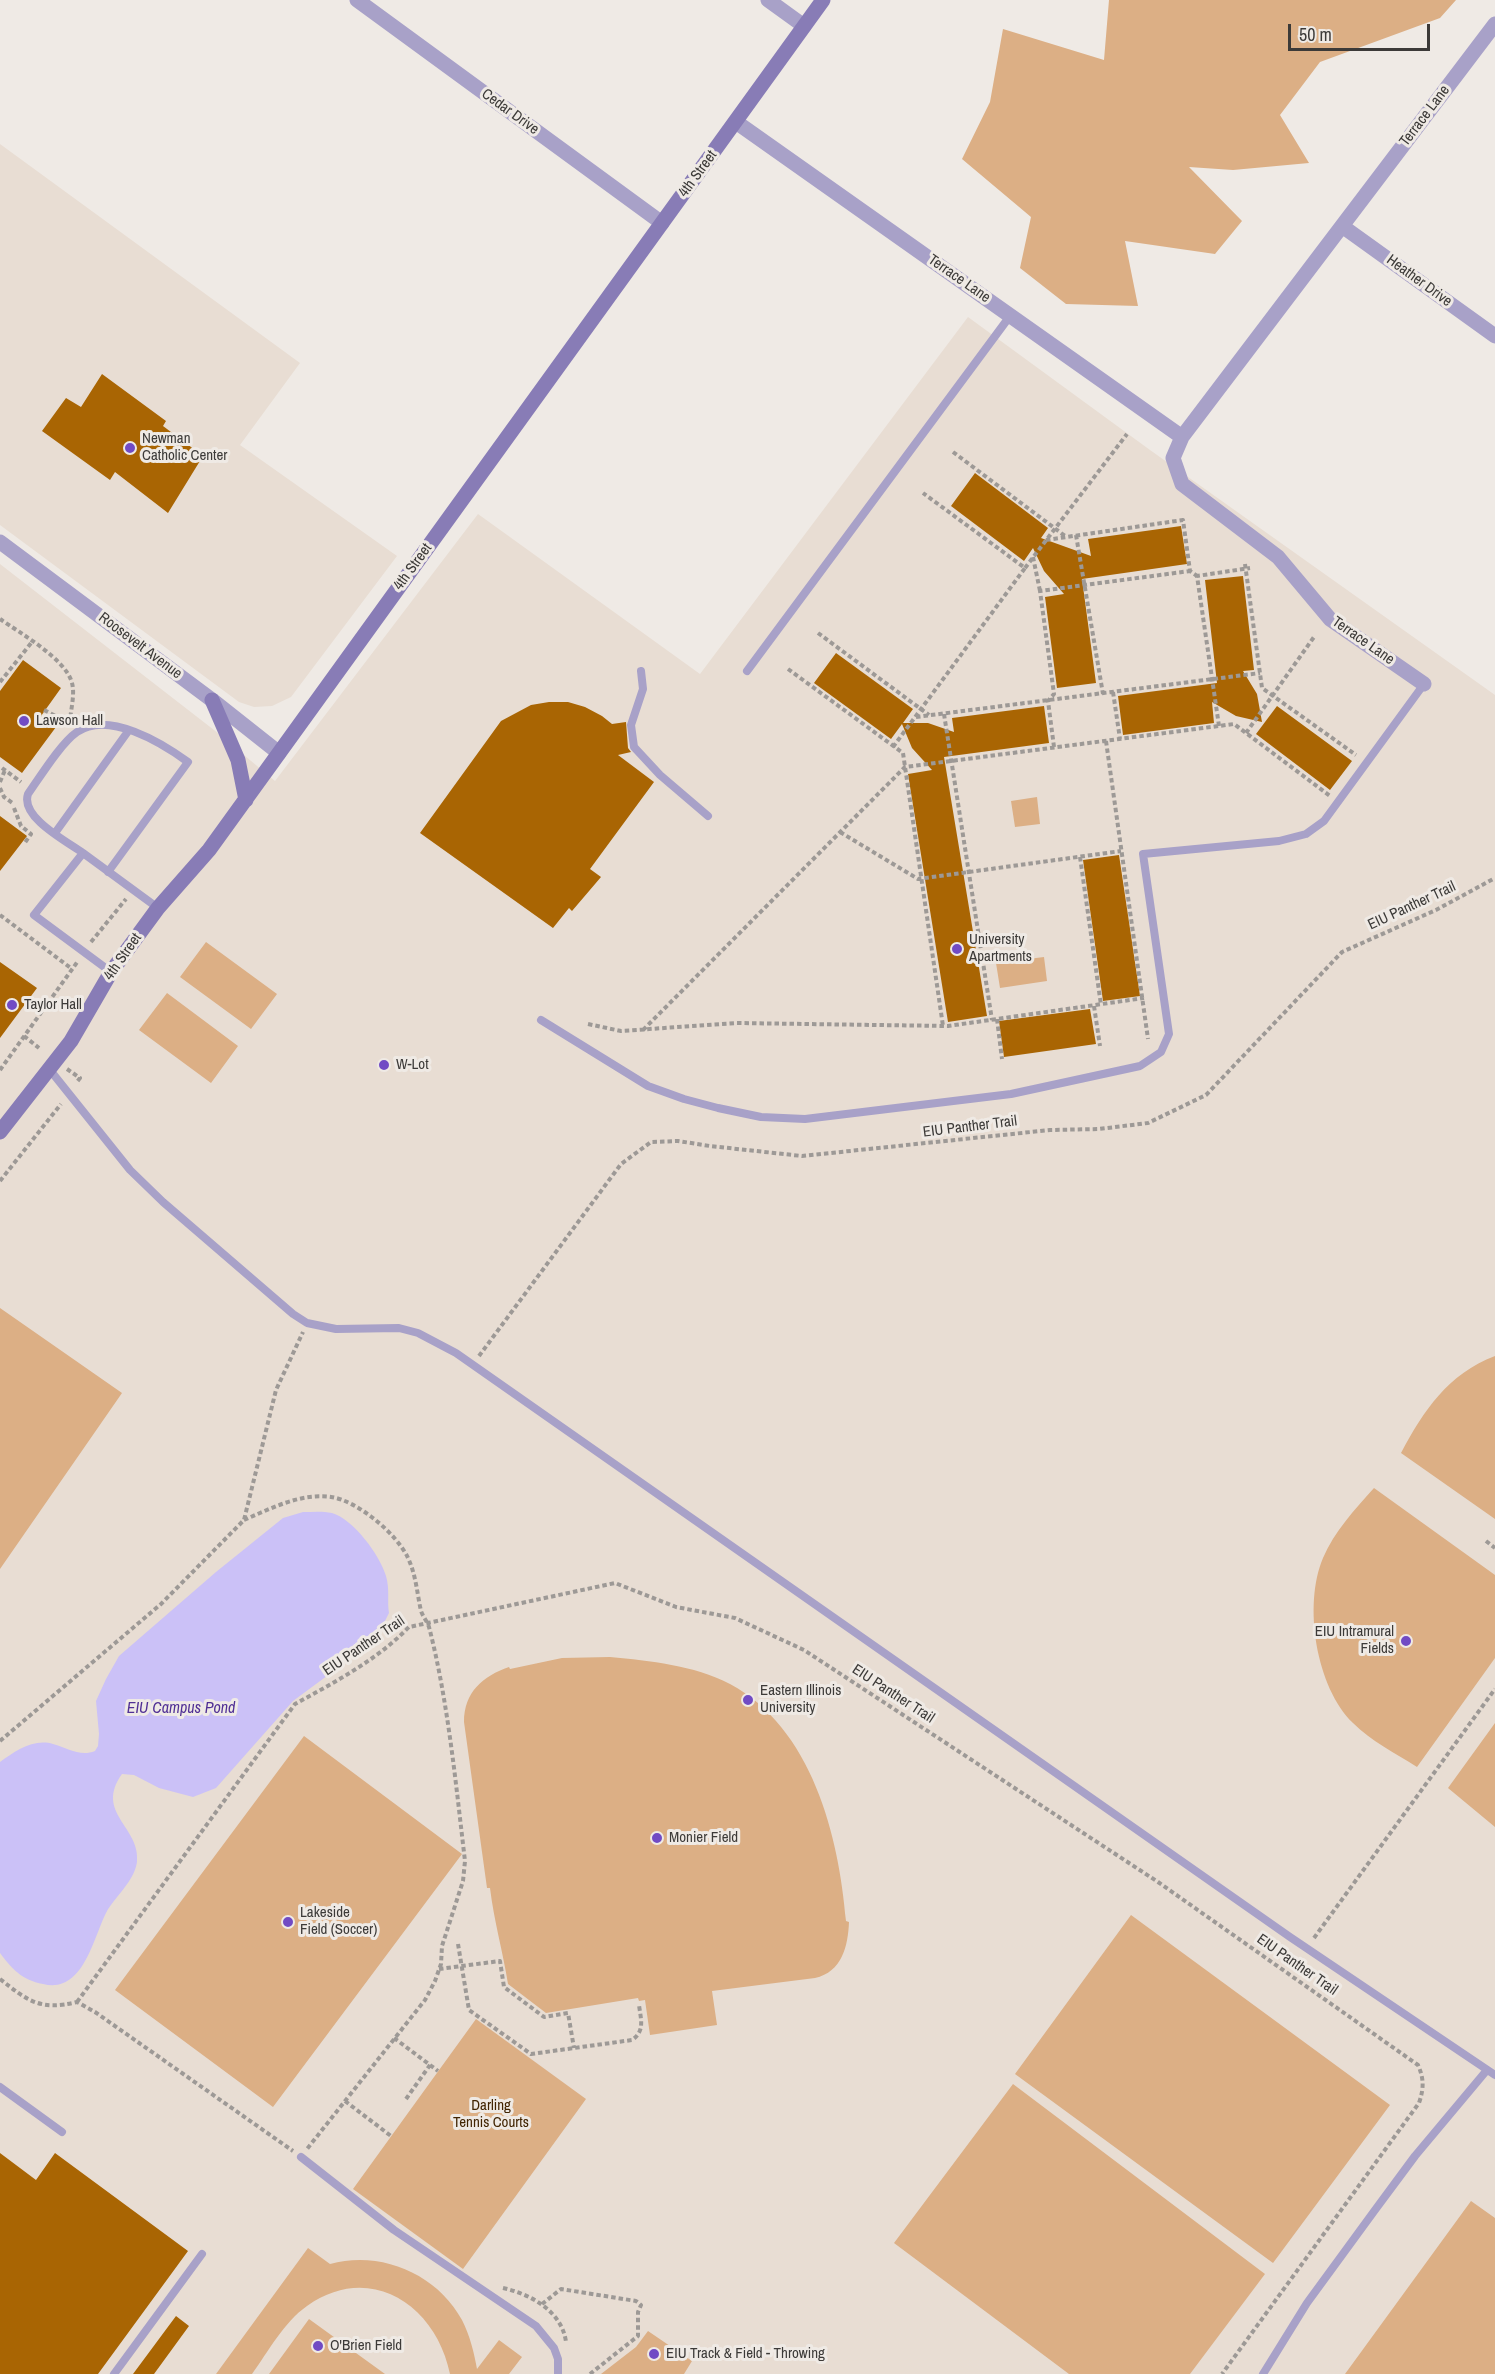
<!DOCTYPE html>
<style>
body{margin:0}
#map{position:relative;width:1495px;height:2374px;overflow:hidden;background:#efeae5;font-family:"Archivo Narrow",sans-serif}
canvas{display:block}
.scale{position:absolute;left:1288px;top:24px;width:142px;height:27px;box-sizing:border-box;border:3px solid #3c3a38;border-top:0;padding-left:8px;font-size:18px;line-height:21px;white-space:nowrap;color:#3c3a38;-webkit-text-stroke:4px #efeae5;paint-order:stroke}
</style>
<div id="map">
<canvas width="1495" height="2374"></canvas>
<div class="scale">50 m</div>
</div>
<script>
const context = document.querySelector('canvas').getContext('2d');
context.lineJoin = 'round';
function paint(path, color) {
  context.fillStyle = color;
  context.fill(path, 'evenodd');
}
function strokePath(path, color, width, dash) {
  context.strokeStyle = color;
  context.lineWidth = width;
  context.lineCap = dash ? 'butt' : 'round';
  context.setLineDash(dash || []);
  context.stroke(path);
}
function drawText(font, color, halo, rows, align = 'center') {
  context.font = font + ' "Archivo Narrow",sans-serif';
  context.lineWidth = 6;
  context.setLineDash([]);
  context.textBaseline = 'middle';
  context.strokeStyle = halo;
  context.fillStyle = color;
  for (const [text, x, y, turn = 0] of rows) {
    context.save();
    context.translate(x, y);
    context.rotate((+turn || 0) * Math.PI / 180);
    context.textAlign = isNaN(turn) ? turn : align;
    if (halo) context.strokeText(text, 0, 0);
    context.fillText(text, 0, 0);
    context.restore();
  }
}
const built = new Path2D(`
 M0,144L300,363L240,445L397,556L291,697L272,706L254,707L239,702L0,525Z
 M968,317L1150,450L1495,695V2374H0V564L214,730L275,781L478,514L700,674Z`);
const green = new Path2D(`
 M1109,0H1456L1440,18L1320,62L1280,115L1309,163L1233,170L1189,167L1242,221L1215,254L1125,241L1138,306L1066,304L1020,268L1031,217L962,159L990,102L1003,29L1104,60Z
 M1037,797L1040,824L1015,827L1011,801Z
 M206,942L277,994L251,1029L180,977Z
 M1044,957L1047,981L1000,988L996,963Z
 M167,993L238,1046L211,1083L139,1030Z
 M0,1308L122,1393L0,1569Z
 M1495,1356V1519L1401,1453C1424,1410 1448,1374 1495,1356Z
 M1374,1488L1495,1575V1658L1417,1767C1395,1753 1371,1741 1353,1723C1316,1687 1303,1605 1323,1558C1334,1532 1355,1509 1374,1488Z
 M610,1657C651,1661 693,1665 730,1684C812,1728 839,1836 846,1921L849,1922C848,1946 842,1972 815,1978L712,1991L717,2025L650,2035L645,2000L639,2001L638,1998L546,2013L508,1984C503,1952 494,1921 490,1888H487L464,1722C464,1692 483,1676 509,1667L510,1669L562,1658Z
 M1495,1723V1827L1448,1788Z
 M304,1736L462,1854L273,2107L115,1990Z
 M1131,1915L1390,2105L1273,2263L1015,2074Z
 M476,2019L586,2099L463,2269L353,2189Z
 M1013,2084L1265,2274L1190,2374H1069L894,2243Z
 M1471,2201L1495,2218V2374H1345Z
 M308,2248L330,2264C381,2250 437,2274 462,2320C470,2336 474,2352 477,2369L499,2340L522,2357L509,2374H450C436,2305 370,2261 307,2306C284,2322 268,2352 252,2374H216Z
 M309,2319L385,2374H269Z
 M648,2331L692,2361L684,2374H601L636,2347Z`);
const water = new Path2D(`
 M303,1512C312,1512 323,1511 332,1513C353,1519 380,1555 386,1576C390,1590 387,1601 389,1613L385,1621L335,1670L293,1701L216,1788L193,1797L159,1788L134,1775L122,1774C94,1813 141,1827 137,1862C134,1882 115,1896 106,1913C93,1939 83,1994 43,1984C22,1980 12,1969 0,1953V1762C15,1751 34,1738 53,1744C68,1748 80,1757 95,1751L98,1746L99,1734L96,1701L106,1679L119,1656L216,1572L283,1518Z`);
const building = new Path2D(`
 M102,374L166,421L163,426L203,456L168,513L115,472L110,480L42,431L66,398L81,407Z
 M975,473L1048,528L1041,538L1091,556L1088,539L1181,526L1187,564L1082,579L1096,683L1057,688L1045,597L1064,594L1044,571L1033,548L1024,561L951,506Z
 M1243,576L1254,670L1243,671L1257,694L1262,722L1236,716L1212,702L1214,723L1123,735L1118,696L1217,683L1205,580Z
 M836,653L913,709L903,723H928L954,732L952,718L1044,706L1049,743L944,757L987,1016L948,1022L908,774L932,770L912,748L902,724L891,739L814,683Z
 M23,660L61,688L41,716L56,727L22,773L0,757V691Z
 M549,702H568L585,707L602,716L612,724L626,722L628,748L631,752L618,755L654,782L590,869L601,877L572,911L569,908L553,928L420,833L501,721L531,705Z
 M1277,706L1352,761L1330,790L1256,734Z
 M0,816L27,836L0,871Z
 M1119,855L1140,996L1103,1001L1083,860Z
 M0,962L37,988L0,1038Z
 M1090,1009L1096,1044L1004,1057L999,1021Z
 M0,2153L36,2180L55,2153L188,2251L98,2374H0Z
 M176,2316L189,2326L154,2374H133Z`);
const path = new Path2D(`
 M953,452L1065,536
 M1076,535L1103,694
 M1046,540L1183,520L1190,571L1197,576
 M1033,557L1040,591
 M1245,564L1262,688L1356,755
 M1025,568L1127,434
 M0,619C20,633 66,659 72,683C75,694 71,709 70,720
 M818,633L929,715
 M788,669L903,753L943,1026
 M0,682L32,642
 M1113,692L1120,739
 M44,710L67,722
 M944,714L992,1020
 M916,717L1260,673
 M1219,726L1197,576L1250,568
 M1246,733L1314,637
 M1106,741L1148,1039
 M893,747L1025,568L923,493
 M1054,747L1048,701L1054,694L1040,591L1190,571
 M2,768L21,782
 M0,782L5,770
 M0,788L4,797L14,804
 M14,808L21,826L31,834L24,844
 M840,832L918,879L1121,851
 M1080,857L1101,1005
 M0,915L72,969
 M91,942L126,899
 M1094,1006L1100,1046
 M997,1019L1002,1059
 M588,1024L621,1031L736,1023L948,1026L1144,998
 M643,1030L905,767L1234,724L1330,796
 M24,1036L39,1048
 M67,1069L80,1078L76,1083
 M0,1070L78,961
 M0,1181L61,1104
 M479,1356L621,1164L651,1142L678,1141L710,1146L802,1156L1050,1130L1099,1129L1148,1123L1206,1095L1342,952L1436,910L1495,878
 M244,1520C272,1508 300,1493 331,1497C358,1501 397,1534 408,1558C416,1575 417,1593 421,1611C423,1617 427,1621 429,1627C448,1700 456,1786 465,1861L463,1881L442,1946L441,1964L435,1981L425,2000L307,2149
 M1486,1541L1495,1548
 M0,1741L161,1604L244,1520L276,1390L303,1332
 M1314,1938L1495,1689
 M458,1944L469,2010L531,2054L632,2040C645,2031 641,2020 639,2005
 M439,1969L500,1961L504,1987L544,2017L568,2013L574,2048
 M0,1979C28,2001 40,2011 77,2002L95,2012L293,2151
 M77,2002L295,1704C335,1682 377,1660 409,1627L615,1583L676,1607L735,1618L804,1650L1158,1882L1418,2065C1424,2079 1424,2088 1419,2103L1222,2374
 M394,2038L438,2071
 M406,2099L430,2065
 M345,2101L391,2136
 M503,2288C530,2294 562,2311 566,2342
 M542,2304L561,2289L636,2301L641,2305L638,2312V2336L590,2374`);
const lane = new Path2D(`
 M641,671L643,689L631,725L634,747L660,775L708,816
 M747,671L1010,316
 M55,833L129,730
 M83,853C66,841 20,817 28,794C40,777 61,743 77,732C108,710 162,743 188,762L108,872
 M111,972L34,915L83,853L158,908
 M541,1020L648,1086L684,1099L718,1108L761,1117L805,1119L1011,1094L1140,1066L1161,1052L1169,1034L1143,854L1279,841L1306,834L1324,821L1424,684
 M50,1070L130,1170L163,1202L293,1314L307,1323L336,1329L399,1328L418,1333L456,1353L1290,1937L1495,2075
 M0,2087L62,2132
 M301,2157L394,2230L536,2326L554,2348L558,2359V2374
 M114,2374L202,2254
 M1263,2374L1307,2303L1375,2210L1415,2156L1487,2070`);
const street = new Path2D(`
 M357,0L662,223
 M768,0L804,26
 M736,122L1182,437
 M1342,226L1495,336
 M0,542L212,700L279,753
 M1424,684L1330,619L1278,557L1182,484L1173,458L1182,437L1495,24`);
const secondary = new Path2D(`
 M212,700L238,760L246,800
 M0,1132L71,1041L111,972L158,908L209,850L823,0`);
const markers = [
 [130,448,6,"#714bc4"],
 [24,721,6,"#714bc4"],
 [957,949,6,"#714bc4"],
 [12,1005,6,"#714bc4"],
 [384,1065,6,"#714bc4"],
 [1406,1641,6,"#714bc4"],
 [748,1700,6,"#714bc4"],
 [657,1838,6,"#714bc4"],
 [288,1922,6,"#714bc4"],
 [318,2346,6,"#714bc4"],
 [654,2354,6,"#714bc4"]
];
const streetNames = [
 ["Cedar Drive",510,112,36],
 ["Terrace Lane",1425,116,-53],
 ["4th Street",698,174,-54],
 ["Terrace Lane",959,279,35],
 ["Heather Drive",1419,281,36],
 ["4th Street",413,567,-54],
 ["Terrace Lane",1363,641,35],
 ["Roosevelt Avenue",140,646,37],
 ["EIU Panther Trail",1412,906,-25],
 ["4th Street",123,957,-55],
 ["EIU Panther Trail",970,1127,-7],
 ["EIU Panther Trail",364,1646,-34],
 ["EIU Panther Trail",893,1694,33],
 ["EIU Panther Trail",1297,1965,35]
];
const poiNames = [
 ["Newman",142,439],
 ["Catholic Center",142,456],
 ["Lawson Hall",36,721],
 ["University",969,940],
 ["Apartments",969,957],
 ["Taylor Hall",24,1005],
 ["W-Lot",396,1065],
 ["EIU Intramural",1394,1632,"right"],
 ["Fields",1394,1649,"right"],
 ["Eastern Illinois",760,1691],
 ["University",760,1708],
 ["Monier Field",669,1838],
 ["Lakeside",300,1913],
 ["Field (Soccer)",300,1930],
 ["O'Brien Field",330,2346],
 ["EIU Track & Field - Throwing",666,2354]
];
const parkNames = [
 ["Darling",491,2106],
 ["Tennis Courts",491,2123]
];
const waterNames = [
 ["EIU Campus Pond",181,1709]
];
paint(built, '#e8ddd3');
paint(green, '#dcaf85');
paint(water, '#cbc1f7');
paint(building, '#a96503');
strokePath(path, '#9d9996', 4, [4.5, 3]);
strokePath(lane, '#a8a1c8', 8);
strokePath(street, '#a8a1c8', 15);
strokePath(secondary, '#887cb6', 15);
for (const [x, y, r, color] of markers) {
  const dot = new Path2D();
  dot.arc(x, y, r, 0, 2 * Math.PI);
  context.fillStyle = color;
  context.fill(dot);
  strokePath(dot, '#efeae5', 2);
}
drawText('15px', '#3c3a38', '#efeae5', streetNames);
drawText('15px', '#3c3a38', '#efeae5', poiNames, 'left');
drawText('15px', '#412402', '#efeae5', parkNames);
drawText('italic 16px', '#513095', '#efeae5', waterNames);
</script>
